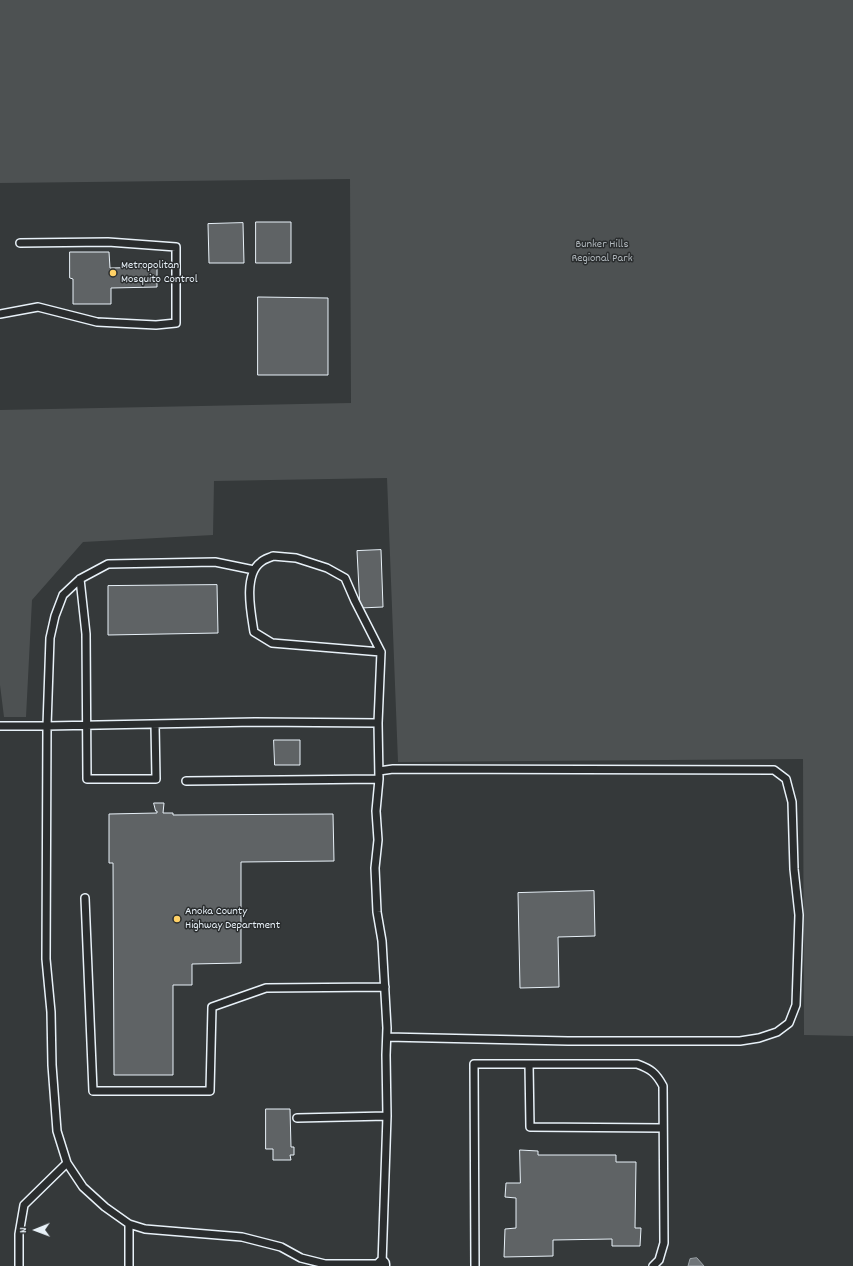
<!DOCTYPE html>
<style>
body{margin:0}
#map{position:relative;width:853px;height:1266px;overflow:hidden;background:#35393a;font-family:Dekko,sans-serif}
canvas{display:block}
.north{position:absolute;left:16px;top:1210px;width:40px;height:40px;-webkit-text-stroke:3px #2a2d2e;paint-order:stroke;rotate:269deg;font-size:11px;font-weight:700;line-height:16px;text-align:center;color:#e8f1f8}
.north::after{content:'';display:block;margin:auto;width:14px;height:18px;background:#e8f1f8;clip-path:polygon(50% 0,100% 100%,50% 72%,0 100%)}
</style>
<div id="map">
<canvas width="853" height="1266"></canvas>
<div class="north">N</div>
</div>
<script>
const context = document.querySelector('canvas').getContext('2d');
context.lineJoin = 'round';
function paint(path, color) {
  context.fillStyle = color;
  context.fill(path, 'evenodd');
}
function strokePath(path, color, width, dash) {
  context.strokeStyle = color;
  context.lineWidth = width;
  context.lineCap = dash ? 'butt' : 'round';
  context.setLineDash(dash || []);
  context.stroke(path);
}
function drawText(font, color, halo, rows, align = 'center') {
  context.font = font + ' Dekko,sans-serif';
  context.lineWidth = 3;
  context.setLineDash([]);
  context.textBaseline = 'middle';
  context.strokeStyle = halo;
  context.fillStyle = color;
  for (const [text, x, y, turn = 0] of rows) {
    context.save();
    context.translate(x, y);
    context.rotate((+turn || 0) * Math.PI / 180);
    context.textAlign = isNaN(turn) ? turn : align;
    if (halo) context.strokeText(text, 0, 0);
    context.fillText(text, 0, 0);
    context.restore();
  }
}
const green = new Path2D(`
 M0,0H853V1036L804,1035L803,759L398,762L387,478L214,481L213,535L83,542L32,600L26,717H4L0,685V410L351,403L350,179L0,183Z`);
const water = new Path2D(`
 M697,1258L704,1266H688L690,1259Z`);
const building = new Path2D(`
 M256,222H291V263H256Z
 M243,223L244,263H209L208,224Z
 M70,252H109L110,268L157,267V287L111,288V304H73V279L70,278Z
 M258,297L328,298V375H258Z
 M381,550L383,607L360,608L357,551Z
 M217,585L218,633L108,635V586Z
 M274,740H300V765H275Z
 M154,803H164L163,813H173V815L333,814L334,861L241,862V963L192,964V985H173V1075H114L113,863H109V814L157,813V811H156Z
 M594,891L595,936L558,937L559,987L520,988L518,893Z
 M266,1109H290L291,1147H294V1155H290L291,1160H273V1149H266Z
 M520,1150L538,1151V1155H616V1162H636L635,1228H641L640,1246H612V1239L553,1240V1256L504,1257L505,1229L516,1228V1198L505,1197L506,1183H520Z`);
const service = new Path2D(`
 M0,314L38,307L97,322L156,325L176,323V247L108,242L20,243
 M273,556L296,558L327,568L345,578L355,601L381,652L272,643L254,632C251,613 243,575 261,562C264,559 269,558 273,556Z
 M254,570L215,562L108,564L80,579L63,595L55,616L50,638L47,726L255,722L378,723
 M80,579L86,634L87,779H156L155,724
 M0,726H47L46,959L51,1012L52,1065L57,1131L67,1163L83,1187L105,1207L129,1224L145,1229L242,1237L281,1247L301,1258L325,1264H382L387,1116L386,1055L387,1028L382,941L377,912L375,868L378,840L376,811L379,779L378,723L381,652
 M379,771L393,769L774,770L786,779L792,802L794,869L799,915L796,1005L789,1023L777,1032L759,1038L740,1041H568L387,1037
 M186,781L379,779
 M85,898L93,1091H210L212,1007L266,988L385,987
 M529,1064L530,1127L663,1128
 M297,1118L387,1116
 M19,1266V1234L24,1205L67,1163
 M129,1266V1224
 M475,1266L474,1064H637C651,1069 656,1073 663,1086L664,1243L659,1260L653,1266`);
const minor = new Path2D(`
 M382,1264V1266`);
const markers = [
 [113,273,4,"#ffd166"],
 [177,919,4,"#ffd166"]
];
const parkNames = [
 ["Bunker Hills",602,245],
 ["Regional Park",602,259]
];
const poiNames = [
 ["Metropolitan",121,266],
 ["Mosquito Control",121,280],
 ["Anoka County",185,912],
 ["Highway Department",185,926]
];
paint(green, '#4d5152');
paint(water, '#707579');
strokePath(water, '#a0a7ac', 1);
paint(building, '#5f6365');
strokePath(building, '#e8f1f8', 1);
strokePath(service, '#e8f1f8', 10);
strokePath(minor, '#e8f1f8', 17);
strokePath(service, '#2a2d2e', 7);
strokePath(minor, '#2a2d2e', 14);
for (const [x, y, r, color] of markers) {
  const dot = new Path2D();
  dot.arc(x, y, r, 0, 2 * Math.PI);
  context.fillStyle = color;
  context.fill(dot);
  strokePath(dot, '#2a2d2e', 1.5);
}
drawText('12px', '#b2b9be', '#2a2d2e', parkNames);
drawText('12px', '#e8f1f8', '#2a2d2e', poiNames, 'left');
</script>
